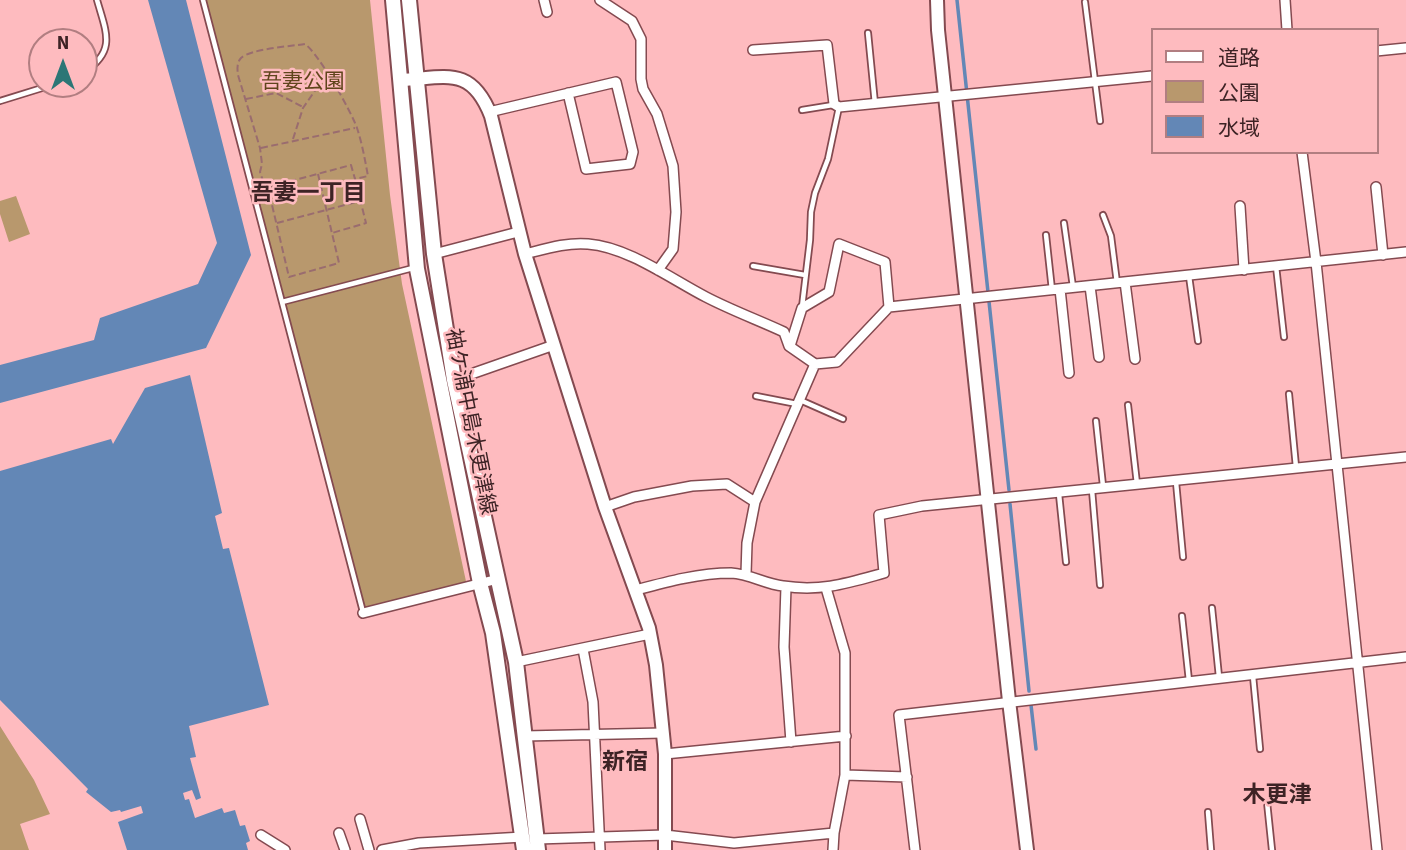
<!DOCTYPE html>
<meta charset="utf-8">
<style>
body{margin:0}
#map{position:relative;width:1406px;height:850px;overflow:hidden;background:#febbbf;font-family:"Source Sans 3","Noto Sans JP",sans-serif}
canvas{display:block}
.legend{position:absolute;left:1151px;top:28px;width:228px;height:126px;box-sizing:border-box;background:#febbbf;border:2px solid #b17e81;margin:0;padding:9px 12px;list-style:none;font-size:21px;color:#3d2325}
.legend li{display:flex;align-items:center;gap:14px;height:35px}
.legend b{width:35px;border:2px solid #b17e81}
.north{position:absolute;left:28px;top:28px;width:70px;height:70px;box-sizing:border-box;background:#febbbf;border:2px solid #b17e81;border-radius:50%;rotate:0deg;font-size:19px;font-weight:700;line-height:28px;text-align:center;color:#3d2325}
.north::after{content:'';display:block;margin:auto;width:24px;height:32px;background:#2c7676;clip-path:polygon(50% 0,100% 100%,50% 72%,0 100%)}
</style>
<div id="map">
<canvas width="1406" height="850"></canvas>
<ul class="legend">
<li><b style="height:9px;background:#fff"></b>道路</li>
<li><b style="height:19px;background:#b8986d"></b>公園</li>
<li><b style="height:19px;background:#6387b6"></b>水域</li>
</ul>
<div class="north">N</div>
</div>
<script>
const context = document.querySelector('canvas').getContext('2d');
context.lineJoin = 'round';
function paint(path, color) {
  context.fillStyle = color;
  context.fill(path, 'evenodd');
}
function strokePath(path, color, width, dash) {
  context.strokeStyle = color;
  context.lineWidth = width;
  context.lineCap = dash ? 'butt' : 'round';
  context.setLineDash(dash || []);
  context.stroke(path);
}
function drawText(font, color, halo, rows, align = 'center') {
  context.font = font + ' "Source Sans 3","Noto Sans JP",sans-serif';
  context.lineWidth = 5;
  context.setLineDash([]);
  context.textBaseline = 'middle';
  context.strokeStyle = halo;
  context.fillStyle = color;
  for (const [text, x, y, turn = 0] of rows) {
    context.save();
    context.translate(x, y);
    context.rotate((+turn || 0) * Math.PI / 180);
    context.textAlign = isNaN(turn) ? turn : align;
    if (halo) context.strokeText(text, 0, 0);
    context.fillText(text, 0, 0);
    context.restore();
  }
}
const green = new Path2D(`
 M203,0H370L390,195L402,284L467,586L363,613Z
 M16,196L30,234L9,242L0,214V201Z
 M0,726L34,780L50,814L20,824L29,850H0Z`);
const water = new Path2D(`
 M148,0H186L251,255L206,348L0,403V365L94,340L100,318L198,284L217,243Z
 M190,375L222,513L215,516L223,549L229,548L269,705L189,726L196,757L190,758L201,798L196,800L192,790L183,793L185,800L189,799L195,818L222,808L224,813L235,810L240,826L245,825L250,841L246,843L248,850H127L118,822L143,813L141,806L121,812L120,810L111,812L86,792L88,789L0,700V471L111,439L113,444L145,388Z`);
const stream = new Path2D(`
 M957,0L1009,490
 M1010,504L1029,691
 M1031,705L1036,749`);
const path = new Path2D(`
 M246,99L276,93L303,107
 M293,139L303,108L327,73
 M261,148L355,128
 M318,174L339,263L289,277L268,188L264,184L260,172L262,164L260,148L238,75C237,69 237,62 241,58C250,49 292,46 305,44C319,54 351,111 357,128C362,143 365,160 368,176L355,179L366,223L332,233
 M269,187L351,165L355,179
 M277,223L360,201`);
const lane = new Path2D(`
 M203,0L363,612
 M1085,2L1100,121
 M868,33L875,104
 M84,72C117,51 106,32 97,0
 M0,101L55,84
 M802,110L833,105
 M1103,215L1111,236L1117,283
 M1064,223L1073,287
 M1046,235L1052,290
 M753,266L805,275
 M1276,266L1284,337
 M1189,276L1198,341
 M282,302L413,268
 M802,307L810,240L811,212L815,193L828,159L839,107
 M1289,394L1296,467
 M756,396L797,404
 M800,400L843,419
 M1128,405L1137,484
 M1096,421L1103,486
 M1176,482L1183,557
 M1092,490L1100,585
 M1059,494L1066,562
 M1212,608L1219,677
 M1182,616L1189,681
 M1253,676L1260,749
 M1267,802L1272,850
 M1208,812L1211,850`);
const street = new Path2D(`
 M544,0L547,12
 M600,0L632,21L641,39V79L643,89L657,114L673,166L676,212L673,249L658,270
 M1285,0L1287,30
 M753,50L827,45L834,104L839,107L1152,76
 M1376,51L1406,48
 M489,112L616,82L633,152L630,164L586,169L568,93
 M1302,152L1316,262L1377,850
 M1376,187L1383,255
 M1240,206L1244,270
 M434,254L518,232
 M525,254C545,249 567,242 588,244C628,247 671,279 706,297C731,310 758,320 784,332L789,346L815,364L837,362L889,307L1406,252
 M1125,282L1135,359
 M1090,286L1099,357
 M1060,289L1069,373
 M790,346L802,308L829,292L839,244L885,262L889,307
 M454,380L554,345
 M605,507L634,497L692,486L727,484L755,502
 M746,574L747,543L755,502L815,364
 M786,587L784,647L791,742
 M826,588L845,653V775L834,833L833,850
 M636,590C666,582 699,573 731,573C750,574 765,584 783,586C821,592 848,583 884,573L879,515L922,506L1406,457
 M363,613L498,579
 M583,649L593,702L600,850
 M516,662L650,634
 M524,736L663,733
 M665,754L846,736
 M845,775L907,777
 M360,819L369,850
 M339,833L345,850
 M261,835L285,850
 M537,839L665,835L734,843L834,833
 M382,850L419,843L523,837
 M915,850L899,715L1406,657`);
const secondary = new Path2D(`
 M937,0L938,30L1009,701L1027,850
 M400,80C446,78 471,65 491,116L525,254L605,507L649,628L656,665L665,754V850`);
const primary = new Path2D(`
 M393,0L417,269L480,583L493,633L524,850
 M409,0L434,254L454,380L516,662L538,850`);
const parkNames = [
 ["吾妻公園",303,83]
];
const streetNames = [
 ["袖ケ浦中島木更津線",469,422,79]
];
const neighbourhoodNames = [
 ["吾妻一丁目",308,195],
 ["新宿",625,764],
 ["木更津",1277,797]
];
paint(green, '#b8986d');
paint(water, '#6387b6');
strokePath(stream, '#6387b6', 3.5);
strokePath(lane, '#844a50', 8);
strokePath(street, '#844a50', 12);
strokePath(secondary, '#844a50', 16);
strokePath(primary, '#844a50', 18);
strokePath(path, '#9a6c6f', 2, [7, 3.5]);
strokePath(lane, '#fff', 4.5);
strokePath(street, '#fff', 9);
strokePath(secondary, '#fff', 12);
strokePath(primary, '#fff', 14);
drawText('21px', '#60451c', '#febbbf', parkNames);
drawText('21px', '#3d2325', '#febbbf', streetNames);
drawText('bold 23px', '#3d2325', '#febbbf', neighbourhoodNames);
</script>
